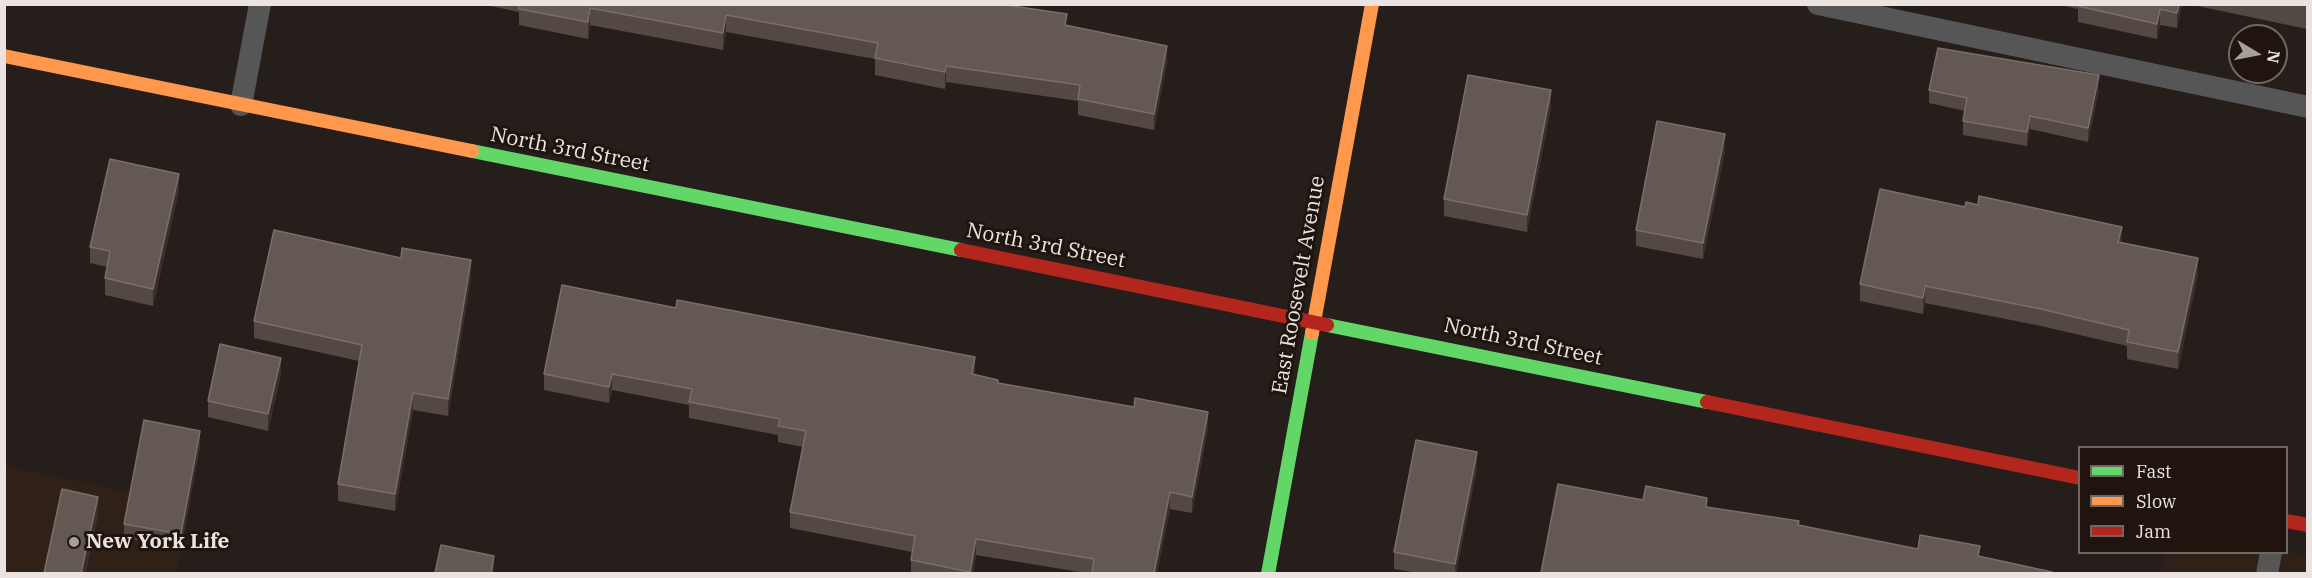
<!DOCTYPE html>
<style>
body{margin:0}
#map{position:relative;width:2312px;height:578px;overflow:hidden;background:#251e1b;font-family:"IBM Plex Serif",serif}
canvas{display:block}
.frame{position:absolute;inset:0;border:6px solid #ebe3df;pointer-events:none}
.legend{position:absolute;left:2078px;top:446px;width:210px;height:108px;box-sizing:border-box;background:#1f140e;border:2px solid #716762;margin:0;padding:8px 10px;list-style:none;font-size:18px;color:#ebe3df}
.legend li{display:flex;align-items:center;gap:12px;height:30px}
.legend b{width:30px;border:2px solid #716762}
.north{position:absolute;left:2228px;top:24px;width:60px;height:60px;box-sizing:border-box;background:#1f140e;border:2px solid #716762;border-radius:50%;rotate:100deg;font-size:16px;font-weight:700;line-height:24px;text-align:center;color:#ebe3df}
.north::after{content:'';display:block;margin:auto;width:21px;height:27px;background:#a69e9a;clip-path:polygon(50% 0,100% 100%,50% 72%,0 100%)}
</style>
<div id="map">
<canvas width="2312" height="578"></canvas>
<div class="frame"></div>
<ul class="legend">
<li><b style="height:8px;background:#63d668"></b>Fast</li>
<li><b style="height:8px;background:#ff974d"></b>Slow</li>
<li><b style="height:8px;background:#b3261e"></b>Jam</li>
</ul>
<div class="north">N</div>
</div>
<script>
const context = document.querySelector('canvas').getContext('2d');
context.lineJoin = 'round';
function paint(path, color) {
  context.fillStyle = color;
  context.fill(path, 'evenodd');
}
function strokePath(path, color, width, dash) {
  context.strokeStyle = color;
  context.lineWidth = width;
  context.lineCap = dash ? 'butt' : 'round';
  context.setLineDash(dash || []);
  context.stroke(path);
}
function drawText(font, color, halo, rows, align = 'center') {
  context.font = font + ' "IBM Plex Serif",serif';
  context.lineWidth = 6;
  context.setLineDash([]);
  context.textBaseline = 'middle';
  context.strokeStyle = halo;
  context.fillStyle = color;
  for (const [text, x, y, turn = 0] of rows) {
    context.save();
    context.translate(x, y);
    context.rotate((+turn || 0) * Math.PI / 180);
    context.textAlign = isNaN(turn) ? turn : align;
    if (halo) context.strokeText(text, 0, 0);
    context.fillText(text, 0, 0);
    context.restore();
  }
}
const built = new Path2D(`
 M5,466L190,505L176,573L5,574Z
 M2287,552L2307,556V573L2161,574L2165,553Z`);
const lane = new Path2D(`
 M1818,4L2308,107
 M241,105L260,4
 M2267,574L2271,552`);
const fast = new Path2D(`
 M472,151L961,250
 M1327,325L1707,402
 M1268,574L1312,333`);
const slow = new Path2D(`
 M4,56L472,151
 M1312,333L1372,4`);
const jam = new Path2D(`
 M961,250L1327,325
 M1707,402L2080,478
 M2286,521L2308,525`);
const wall = new Path2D(`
 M481,4H999L1067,26L1167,62L1154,130L1078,115V101L946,82L945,89L875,75V59L726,32L723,50L590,25L588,39L519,25V12Z
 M2055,4H2182L2177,28L2160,25L2157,39L2078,22V9Z
 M2188,4H2307V29Z
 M2099,89L2088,142L2030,129L2027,146L1963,135V121L1965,111L1929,103V90Z
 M1551,107L1527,232L1444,216V199Z
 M1725,151L1703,259L1636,246V230Z
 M179,190L153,306L105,295V278L107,267L90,263V247Z
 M2122,242L2198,274L2178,369L2127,359V346L2041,326L1925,303L1923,314L1860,301V284Z
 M471,277L448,416L413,410L395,511L338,501V484L359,361L254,338V321Z
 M676,308L974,375L998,383L1208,428L1192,513L1170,509L1157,573H1086L976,555L973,573H911V560L912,552L790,528V512L803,447L778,442V435L689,418V405L612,390L609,403L544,390V374Z
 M281,374L268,431L208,417V401Z
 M200,446L181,548L124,538V524Z
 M1477,469L1456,573H1418L1394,569V552Z`);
const shadedWall = new Path2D(`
 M2179,4H2182L2177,28V13Z
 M590,8V25L588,39V22Z
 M2160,9V25L2157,39V24Z
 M726,15V32L723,50V33Z
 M1167,46V62L1154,130V114Z
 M946,66V82L945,89V72Z
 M2099,75V89L2088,142V128Z
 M1551,90V107L1527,232V215Z
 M2030,116V129L2027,146V132Z
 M1725,134V151L1703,259V243Z
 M179,174V190L153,306V289Z
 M2122,227V243L2118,242Z
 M2198,258V274L2178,369V352Z
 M471,260V277L448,416V399Z
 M1925,286V303L1923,314V298Z
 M975,357V373L972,391V374Z
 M281,358V374L268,431V414Z
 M612,374V390L609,403V387Z
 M413,393V410L395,511V494Z
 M1208,412V428L1192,513V497Z
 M200,431V446L181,548V534Z
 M1477,452V469L1456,573H1455V564Z
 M1170,492V509L1157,573H1154Z
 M98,497V516L86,573H81Z
 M976,539V555L973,573H970Z
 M494,556V573H491Z`);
const building = new Path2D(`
 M519,4H999L1067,14L1065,25L1167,46L1154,114L1078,99L1080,85L946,66L945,72L875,58L878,43L726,15L723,33L590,8L588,22L519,9Z
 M2078,4H2179L2177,13L2160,9L2157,24L2078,6Z
 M1938,48L2099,75L2088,128L2030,116L2027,132L1963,121L1967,98L1929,90Z
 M1468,75L1551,90L1527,215L1444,199Z
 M1657,121L1725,134L1703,243L1636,230Z
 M110,159L179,174L153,289L105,278L110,251L90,247Z
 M1880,189L1965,207L1966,202L1978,205L1979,196L2122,227L2118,242L2198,258L2178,352L2127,342L2129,330L2041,309L1925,286L1923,298L1860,284Z
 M274,230L401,258L402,248L471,260L448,399L413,393L395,494L338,484L362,345L254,321Z
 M562,285L676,308L677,300L975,357L972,374L998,380V383L1134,407L1135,398L1208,412L1192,497L1170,492L1154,573H1092L1094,559L976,539L970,572L911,560L915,536L790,512L806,431L778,426L780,419L689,402L692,389L612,374L609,387L544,374Z
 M220,344L281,358L268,414L208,401Z
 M144,420L200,431L181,534L124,524Z
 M1416,440L1477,452L1455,564L1394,552Z
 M1558,484L1643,500L1646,486L1707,498L1706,507L1799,521L1798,525L1918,549L1920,535L1980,546L1978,556L2052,572V573H1541Z
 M62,489L98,497L81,573H44Z
 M441,545L494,556L491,573H435Z`);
const markers = [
 [74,542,6,"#a69e9a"]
];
const streetNames = [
 ["North 3rd Street",570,150,11],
 ["North 3rd Street",1046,246,11],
 ["East Roosevelt Avenue",1299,285,-80],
 ["North 3rd Street",1523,342,12]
];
const poiNames = [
 ["New York Life",86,542]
];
paint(built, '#302118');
strokePath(lane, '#575657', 22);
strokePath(fast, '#63d668', 14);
strokePath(slow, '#ff974d', 14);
strokePath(jam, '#b3261e', 14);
paint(wall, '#534842');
paint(shadedWall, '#3a302b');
paint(building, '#645853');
strokePath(building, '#796e69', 1.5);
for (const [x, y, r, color] of markers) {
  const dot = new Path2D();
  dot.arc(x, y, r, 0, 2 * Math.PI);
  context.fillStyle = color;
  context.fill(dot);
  strokePath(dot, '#1f140e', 2);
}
drawText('21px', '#ebe3df', '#1f140e', streetNames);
drawText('bold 21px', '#ebe3df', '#1f140e', poiNames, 'left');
</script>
